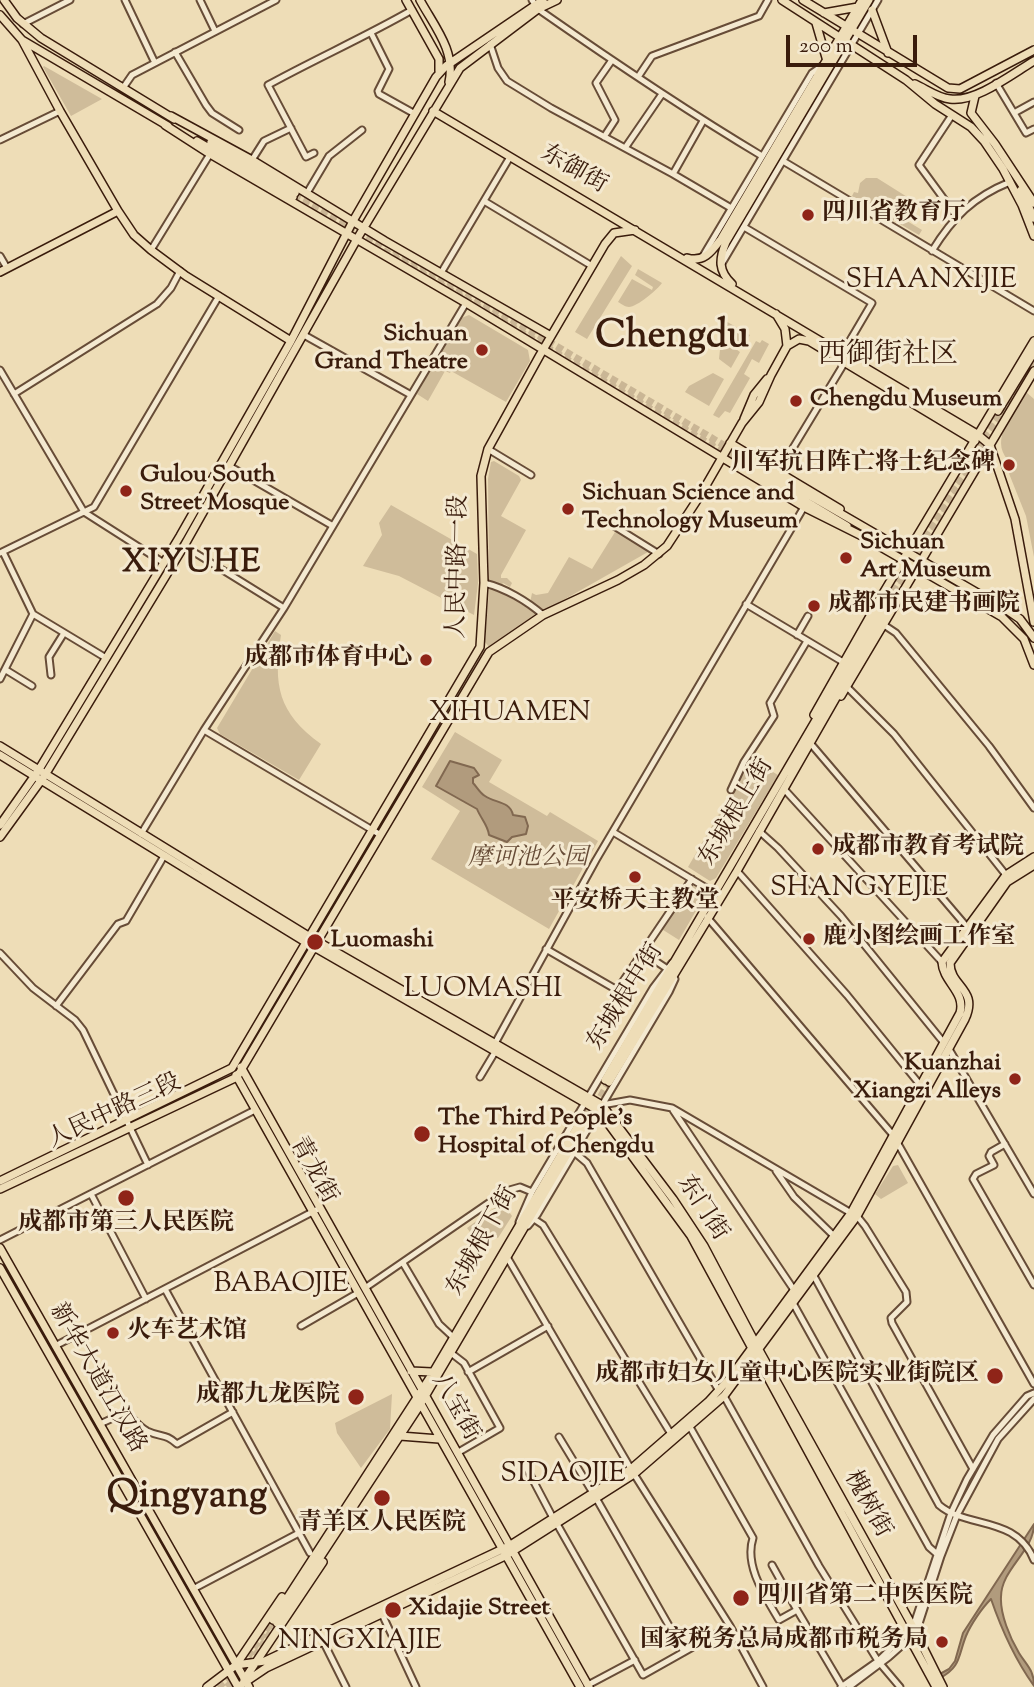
<!DOCTYPE html>
<meta charset="utf-8">
<style>
body{margin:0}
#map{position:relative;width:1034px;height:1687px;overflow:hidden;background:#eeddb7;font-family:"Sorts Mill Goudy",serif}
canvas{display:block}
.scale{position:absolute;left:786px;top:35px;width:131px;height:32px;box-sizing:border-box;border:4px solid #3a1c0c;border-top:0;padding-left:9px;font-size:21px;line-height:24px;white-space:nowrap;color:#3a1c0c;-webkit-text-stroke:5px #f4e9d0;paint-order:stroke}
</style>
<div id="map">
<canvas width="1034" height="1687"></canvas>
<div class="scale">200 m</div>
</div>
<script>
const context = document.querySelector('canvas').getContext('2d');
context.lineJoin = 'round';
function paint(path, color) {
  context.fillStyle = color;
  context.fill(path, 'evenodd');
}
function strokePath(path, color, width, dash) {
  context.strokeStyle = color;
  context.lineWidth = width;
  context.lineCap = dash ? 'butt' : 'round';
  context.setLineDash(dash || []);
  context.stroke(path);
}
function drawText(font, color, halo, rows, align = 'center') {
  context.font = font + ' "Sorts Mill Goudy","Noto Serif SC",serif';
  context.lineWidth = 6;
  context.setLineDash([]);
  context.textBaseline = 'middle';
  context.strokeStyle = halo;
  context.fillStyle = color;
  for (const [text, x, y, turn = 0] of rows) {
    context.save();
    context.translate(x, y);
    context.rotate((+turn || 0) * Math.PI / 180);
    context.textAlign = isNaN(turn) ? turn : align;
    if (halo) context.strokeText(text, 0, 0);
    context.fillText(text, 0, 0);
    context.restore();
  }
}
const green = new Path2D(`
 M44,66L102,99L71,116L43,67Z
 M866,178H877L912,200L914,213L907,221L922,230L919,235L852,196L854,192L858,193L860,183Z
 M621,256L632,266L587,339L575,332Z
 M638,269L662,283C658,289 637,307 629,307C625,307 622,304 618,302L632,279L652,290L653,287L635,275Z
 M469,315L528,350L530,361L506,402L451,371L450,373L445,371L428,401L417,394L459,319Z
 M717,316L750,335L743,347L735,343L733,347L740,352L731,368L719,359L721,340Z
 M762,340L769,344L759,363L752,359L744,374L750,378L730,413L725,411L719,418L713,415L756,341L760,343Z
 M713,373L724,379L709,406L685,392L689,386Z
 M1026,392L1034,399V557L1026,516L1006,466L1008,460C989,439 1014,412 1026,392Z
 M494,461L519,476L521,480L501,516L526,530L501,575V578H507L512,583L510,587L503,583L501,586L489,580L488,479L491,462Z
 M391,505L477,554L478,583L474,615L399,576L363,566L382,535L379,523Z
 M615,532L648,552L544,611L530,603L532,593L536,595L548,593L569,557L592,569Z
 M496,589L535,612V617L489,647L485,642L489,590Z
 M275,631L281,635C273,685 278,713 321,744L299,780L220,734L217,728Z
 M455,732L502,760L489,782L547,816L550,812L598,841L549,929L431,859L460,811L422,787Z
 M751,759L778,775L716,878L710,881L688,867Z
 M691,884L700,890L704,897L679,940L660,928Z
 M898,1165L908,1183L881,1199L875,1194L893,1166Z
 M502,1202L512,1216L498,1238L486,1231L475,1239L467,1228Z
 M392,1394L390,1429L361,1468L337,1433L335,1423Z`);
const water = new Path2D(`
 M450,761L474,768L479,775L473,778V783C477,787 480,793 485,796C495,803 510,801 513,815L525,817L528,826L526,834L512,837L507,842L489,835C488,825 481,819 477,809L436,786Z
 M1034,1524C1034,1551 1001,1569 1001,1597C1000,1614 1010,1638 1019,1653C1027,1666 1034,1670 1034,1686C1014,1658 1002,1631 991,1599C982,1608 971,1624 966,1636C958,1656 961,1667 940,1678L938,1675L949,1669L955,1661L963,1633Z`);
const majorTunnel = new Path2D(`
 M295,193L383,244
 M293,197L750,468
 M394,250L754,463
 M881,609L998,411
 M885,612L1034,361
 M580,1122L592,1102
 M585,1124L609,1082
 M242,1665L273,1620
 M218,1687L234,1674
 M227,1687L249,1665L277,1623`);
const minor = new Path2D(`
 M125,0L155,63
 M200,0L215,31
 M532,0L538,9C611,60 685,110 762,156
 M23,24L70,0
 M371,33L389,69L378,91L379,94L415,114
 M490,44L498,68L507,81L551,108L673,174L731,208
 M175,52L206,105L212,113L239,130
 M638,77L652,56L759,16L768,0
 M996,83L1026,133L1034,129
 M123,88L132,75L276,0
 M1014,113L1034,102
 M952,115L919,165L957,217
 M604,137L615,120L596,83L612,60
 M0,140L60,111
 M625,148L662,94
 M314,153L306,157L268,85C315,59 365,37 412,10
 M252,160L264,141L291,128
 M783,161L1034,311
 M673,174L703,121
 M307,193L329,156L362,130
 M484,201L592,266
 M744,227L872,303L842,354
 M151,250L210,154
 M932,251C953,217 973,197 1010,182
 M0,256L7,268
 M703,256L812,73L822,66
 M721,265L878,0
 M441,273L510,157
 M304,335L411,395
 M0,370L84,512L164,563
 M14,394L157,304L171,288L180,271
 M488,449L531,475
 M229,466L333,526
 M779,471L845,362
 M614,526L659,554
 M184,546L284,608
 M0,553L94,507L219,296
 M484,583C505,588 527,601 543,615
 M746,604L843,662
 M33,614L106,658
 M884,625L896,633L989,746L1034,808
 M797,635L808,616
 M6,670L32,686
 M51,675L49,657L64,633
 M0,679L33,614L3,552
 M847,687L894,734L1006,875
 M204,730L379,834
 M811,744L967,927
 M784,789L942,962
 M731,790L744,762L774,716L770,703L807,641
 M759,831L778,848L841,916L944,1043
 M613,832L713,892
 M141,834L204,730L284,608L466,303
 M737,871L847,995L921,1086
 M707,917L893,1135L1034,1384
 M546,949L617,990L692,879
 M642,952L666,968
 M0,953L33,988L75,1020L83,1030L148,1165
 M56,1006L118,924L126,921L164,856
 M493,1047L596,860L804,507
 M949,1049L1034,1194
 M480,1077L495,1052
 M602,1105L630,1100L672,1108L851,1213
 M673,1110L794,1290
 M1005,1144L991,1152L989,1156L994,1165L976,1174L973,1179L1034,1285
 M574,1152L587,1163L719,1391
 M776,1171L794,1197L834,1236
 M91,1194L146,1299
 M857,1216L865,1226L906,1292L907,1302L891,1318L892,1323L973,1469
 M534,1219L543,1225L671,1434
 M519,1222L532,1192L653,988L672,963
 M528,1226L537,1215L669,992L675,979
 M0,1240L255,1110
 M507,1257L631,1469
 M403,1263L439,1324L453,1337
 M814,1276L939,1505C967,1529 1016,1515 1034,1560
 M365,1288L506,1191L520,1187L532,1192
 M165,1289L310,1553
 M793,1303L929,1547L937,1554
 M301,1326L358,1293
 M55,1346L320,1208
 M451,1353L464,1363L500,1428L457,1453
 M468,1372L548,1326
 M724,1396L819,1566L878,1661L900,1687
 M100,1424L126,1412C133,1418 138,1426 147,1431C162,1438 165,1433 177,1444L233,1412
 M690,1427L753,1538C744,1566 765,1596 779,1620L797,1610L842,1686
 M559,1437L593,1493
 M524,1463L553,1518
 M634,1474L730,1626L763,1687
 M596,1498L684,1652
 M557,1524L643,1675L730,1626
 M772,1565L797,1610
 M193,1589L299,1533
 M382,1614L416,1687
 M323,1641L346,1687
 M588,1685L635,1660
 M841,1687L878,1661L913,1627L951,1513L967,1479L993,1435L1027,1396L1034,1393
 M849,1687L889,1657L916,1633L941,1556L957,1515L998,1439L1034,1399`);
const major = new Path2D(`
 M4,0L17,18L41,38L174,119
 M406,0L439,59V71
 M420,0C434,26 456,51 449,82
 M782,0L906,80L935,104L971,127L984,141L1003,169L1022,205L1034,236
 M803,0L948,88L960,89L1034,50
 M872,10L888,53
 M824,13L858,7
 M0,15L22,40L168,126
 M816,23L827,61
 M22,40L60,111L118,211L134,235L151,250L186,276L291,341
 M915,84C926,89 938,98 950,99C975,103 1012,74 1034,61
 M975,96L971,113L995,144L1034,203
 M433,111L977,434L990,445
 M171,116L252,160L385,241L551,336
 M165,125L210,154L466,303L804,507L874,542
 M197,141L293,197
 M211,142L295,193
 M1021,190L1034,218
 M687,258C704,263 712,251 721,239L862,0
 M0,272L118,211
 M732,284C718,271 719,259 726,242L869,0
 M787,346L799,339L809,341L975,441
 M998,411L1034,352
 M744,419L754,395L767,379
 M730,443L840,509
 M990,445L1015,519L1034,622
 M757,465L1007,610L1020,619L1034,638
 M755,471L847,526
 M748,473V464L757,458
 M872,542L1002,617L1024,639L1034,665
 M841,696L1034,371
 M814,715L882,595L1034,341
 M0,746L310,937L602,1105L673,1199L704,1246L759,1350L913,1627L943,1687
 M0,755L307,943L599,1111L691,1236L936,1687
 M0,825L38,771L180,536L291,341L353,221L436,77L446,66L543,0
 M0,837L45,775L184,546L357,239L460,68L538,9L557,0
 M241,1067L589,1687
 M236,1075L580,1687
 M605,1080L881,609
 M609,1082L737,871L885,612
 M0,1181L232,1068L480,647L484,583L481,476L488,449L540,355L605,244L614,233L635,230
 M0,1189L237,1077L489,652L543,615L618,580L644,565L667,546L701,494L742,423L759,402L771,375L787,346L785,329L776,314
 M0,1248L249,1687
 M0,1268L238,1687
 M411,1371L432,1372
 M400,1436L439,1439
 M273,1620L431,1376L580,1122
 M277,1623L420,1405L585,1124
 M236,1665L265,1661L509,1546L631,1469L708,1402L729,1379L851,1213L960,1013C966,992 943,982 942,962L1006,875L1034,857
 M244,1680L323,1562
 M207,1687L236,1665L282,1597
 M238,1687L266,1668L505,1556L634,1474L724,1396L857,1216L965,1019C979,989 950,987 950,963L1007,882L1034,865`);
const markers = [
 [808,215,7,"#8f2418"],
 [482,350,7,"#8f2418"],
 [796,401,7,"#8f2418"],
 [1009,465,7,"#8f2418"],
 [126,491,7,"#8f2418"],
 [568,509,7,"#8f2418"],
 [846,558,7,"#8f2418"],
 [814,606,7,"#8f2418"],
 [426,660,7,"#8f2418"],
 [818,849,7,"#8f2418"],
 [635,877,7,"#8f2418"],
 [809,939,7,"#8f2418"],
 [315,942,9,"#8f2418"],
 [1015,1079,7,"#8f2418"],
 [422,1134,9,"#8f2418"],
 [126,1198,9,"#8f2418"],
 [113,1333,7,"#8f2418"],
 [995,1376,9,"#8f2418"],
 [356,1397,9,"#8f2418"],
 [382,1498,9,"#8f2418"],
 [741,1598,9,"#8f2418"],
 [393,1610,9,"#8f2418"],
 [942,1642,7,"#8f2418"]
];
const streetNames = [
 ["东御街",573,171,30],
 ["人民中路一段",460,567,-89],
 ["东城根上街",738,813,-59],
 ["东城根中街",627,998,-58],
 ["人民中路三段",115,1113,-25],
 ["青龙街",312,1171,61],
 ["东门街",701,1209,57],
 ["东城根下街",484,1242,-61],
 ["新华大道江汉路",96,1379,60],
 ["八宝街",454,1408,61],
 ["槐树街",866,1505,61]
];
const poiNames = [
 ["四川省教育厅",822,215],
 ["Sichuan",468,336,"right"],
 ["Grand Theatre",468,364,"right"],
 ["Chengdu Museum",810,401],
 ["川军抗日阵亡将士纪念碑",995,465,"right"],
 ["Gulou South",140,477],
 ["Street Mosque",140,505],
 ["Sichuan Science and",582,495],
 ["Technology Museum",582,523],
 ["Sichuan",860,544],
 ["Art Museum",860,572],
 ["成都市民建书画院",828,606],
 ["成都市体育中心",412,660,"right"],
 ["成都市教育考试院",832,849],
 ["平安桥天主教堂",635,903,"center"],
 ["鹿小图绘画工作室",823,939],
 ["Luomashi",331,942],
 ["Kuanzhai",1001,1065,"right"],
 ["Xiangzi Alleys",1001,1093,"right"],
 ["The Third People's",438,1120],
 ["Hospital of Chengdu",438,1148],
 ["成都市第三人民医院",126,1225,"center"],
 ["火车艺术馆",127,1333],
 ["成都市妇女儿童中心医院实业街院区",979,1376,"right"],
 ["成都九龙医院",340,1397,"right"],
 ["青羊区人民医院",382,1525,"center"],
 ["四川省第二中医医院",757,1598],
 ["Xidajie Street",409,1610],
 ["国家税务总局成都市税务局",928,1642,"right"]
];
const parkNames = [
 ["摩诃池公园",528,860]
];
const quarterNames = [
 ["SHAANXIJIE",931,282],
 ["西御街社区",888,357],
 ["XIHUAMEN",510,715],
 ["SHANGYEJIE",859,890],
 ["LUOMASHI",483,991],
 ["BABAOJIE",281,1286],
 ["SIDAOJIE",563,1476],
 ["NINGXIAJIE",360,1643]
];
const districtNames = [
 ["XIYUHE",192,566]
];
const townNames = [
 ["Chengdu",672,340],
 ["Qingyang",187,1500]
];
paint(green, '#cfbc9a');
paint(water, '#b19b7d');
strokePath(water, '#816850', 2);
strokePath(majorTunnel, '#cab695', 7, [7, 3.5]);
strokePath(minor, '#674c37', 9);
strokePath(major, '#3a1c0c', 10);
strokePath(minor, '#f4e9d0', 5);
strokePath(major, '#eeddb7', 7);
for (const [x, y, r, color] of markers) {
  const dot = new Path2D();
  dot.arc(x, y, r, 0, 2 * Math.PI);
  context.fillStyle = color;
  context.fill(dot);
  strokePath(dot, '#f4e9d0', 2.5);
}
drawText('24px', '#3a1c0c', '#f4e9d0', streetNames);
drawText('bold 24px', '#3a1c0c', '#f4e9d0', poiNames, 'left');
drawText('italic 24px', '#674c37', '#f4e9d0', parkNames);
drawText('28px', '#3a1c0c', '#f4e9d0', quarterNames);
context.letterSpacing = '2px';
drawText('bold 32px', '#3a1c0c', '#f4e9d0', districtNames);
context.letterSpacing = '0px';
drawText('bold 38px', '#3a1c0c', '#f4e9d0', townNames);
</script>
